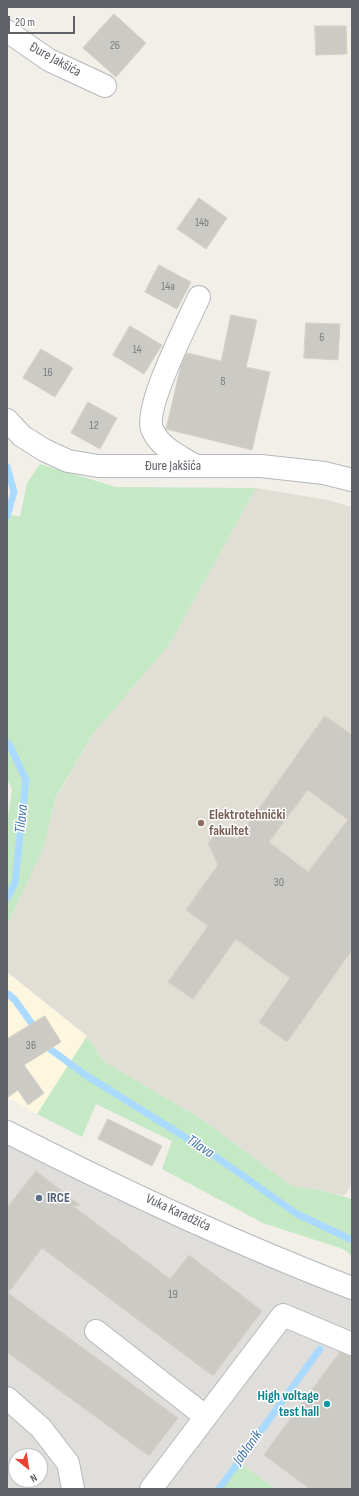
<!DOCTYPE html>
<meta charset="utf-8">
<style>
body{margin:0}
#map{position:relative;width:359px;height:1496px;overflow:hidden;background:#f1efe8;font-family:"Sofia Sans Condensed",sans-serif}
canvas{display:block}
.frame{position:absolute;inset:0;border:8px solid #5f6368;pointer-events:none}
.north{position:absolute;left:8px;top:1448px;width:40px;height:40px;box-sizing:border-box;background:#fff;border:1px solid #bfc1c3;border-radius:50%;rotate:150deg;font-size:11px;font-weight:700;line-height:16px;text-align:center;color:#5f6368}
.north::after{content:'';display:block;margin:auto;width:14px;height:18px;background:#ea4335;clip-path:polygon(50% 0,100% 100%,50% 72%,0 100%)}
.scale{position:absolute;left:8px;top:16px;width:67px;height:18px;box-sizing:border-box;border:2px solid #5f6368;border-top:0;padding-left:5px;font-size:12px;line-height:14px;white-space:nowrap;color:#5f6368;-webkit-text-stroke:3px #fff;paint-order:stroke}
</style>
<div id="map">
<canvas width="359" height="1496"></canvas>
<div class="frame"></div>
<div class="north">N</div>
<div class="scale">20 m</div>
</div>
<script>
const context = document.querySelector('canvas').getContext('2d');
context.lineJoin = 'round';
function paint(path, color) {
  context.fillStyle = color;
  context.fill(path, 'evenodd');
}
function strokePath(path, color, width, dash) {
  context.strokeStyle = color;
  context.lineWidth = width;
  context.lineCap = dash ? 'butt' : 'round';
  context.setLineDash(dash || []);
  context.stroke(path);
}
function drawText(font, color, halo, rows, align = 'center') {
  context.font = font + ' "Sofia Sans Condensed",sans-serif';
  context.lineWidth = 3;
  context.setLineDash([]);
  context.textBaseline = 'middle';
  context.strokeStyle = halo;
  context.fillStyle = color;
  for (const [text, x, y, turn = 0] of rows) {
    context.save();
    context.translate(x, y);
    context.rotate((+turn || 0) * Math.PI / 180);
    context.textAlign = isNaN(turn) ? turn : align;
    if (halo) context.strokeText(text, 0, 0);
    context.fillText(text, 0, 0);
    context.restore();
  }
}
const commercial = new Path2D(`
 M7,972L87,1036L37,1114L7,1097Z`);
const industrial = new Path2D(`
 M7,1135L352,1288V1489H276L240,1463L222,1489H7ZM16,1456H40V1480H16Z`);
const education = new Path2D(`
 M256,488L328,500L352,507V1185L344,1196L320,1190L292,1186L200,1118L103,1061L87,1036L7,972V925L44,847L55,800L93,734L169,645Z`);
const green = new Path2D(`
 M40,464L116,487L256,488L169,645L93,734L55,799L44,847L7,925V823L12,789L7,779V514L20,517L27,483Z
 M87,1036L103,1061L200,1118L292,1186L320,1190L352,1199V1256L343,1249L263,1223L162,1169L172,1141L96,1104L82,1137L37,1114Z
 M240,1463L276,1489H222Z`);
const stream = new Path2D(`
 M7,467L14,492L7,516
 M7,743L10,746L26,780L15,883L7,898
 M8,994L15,1000L32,1024
 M50,1049L84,1074L212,1154L297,1214L352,1240
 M219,1489L320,1349`);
const building = new Path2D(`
 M114,14L146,43L116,77L83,48Z
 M315,26H346L347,54L316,55Z
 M199,198L227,218L206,249L177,229Z
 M159,265L191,282L177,309L145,292Z
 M231,315L257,320L246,367L270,372L252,450L166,429L181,365L187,353L221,361Z
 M306,323L340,324L338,360L304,358Z
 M130,326L162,345L144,374L113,355Z
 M41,349L73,368L55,397L23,378Z
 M88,402L117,418L100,449L71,433Z
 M325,716L352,735V950L287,1042L259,1022L290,978L236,939L193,999L168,982L208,926L186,910L218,865L208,843L216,834L237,839ZM308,790L348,820L308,872L269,842Z
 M45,1016L61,1042L24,1065L44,1093L28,1105L18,1090L7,1098V1039Z
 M108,1119L162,1146L152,1166L98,1139Z
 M36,1171L80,1205L73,1206L170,1279L189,1255L262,1311L213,1376L42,1248L8,1293L178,1418L149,1456L7,1352V1208Z
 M340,1352L352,1356V1489H310L264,1455Z`);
const minor = new Path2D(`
 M7,31L49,60L105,86
 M7,420L22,436L44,450L68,461L98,466H261L324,473L352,480
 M196,466C179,456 160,448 152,429C144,406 188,322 199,297
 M7,1132C119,1189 234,1243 352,1288
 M96,1331L206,1417
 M7,1398L41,1428L68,1463L73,1489
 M151,1489L283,1315L352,1344`);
const markers = [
 [201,823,4,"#8d6e63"],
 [39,1198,4,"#5c6f8a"],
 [327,1404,4,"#0f9aa8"]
];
const numberNames = [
 ["26",115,46],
 ["14b",202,223],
 ["14a",168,287],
 ["6",322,338],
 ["14",137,350],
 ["16",48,373],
 ["8",223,382],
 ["12",94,426],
 ["30",279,883],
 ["36",31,1046],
 ["19",173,1295]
];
const streetNames = [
 ["Đure Jakšića",55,60,29],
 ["Đure Jakšića",173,466],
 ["Vuka Karadžića",178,1213,25]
];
const educationNames = [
 ["Elektrotehnički",209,815],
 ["fakultet",209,831]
];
const serviceNames = [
 ["IRCE",47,1198]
];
const cultureNames = [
 ["High voltage",319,1396],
 ["test hall",319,1412]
];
const waterNames = [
 ["Tilava",22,819,-84],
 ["Tilava",200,1147,33],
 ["Jablanik",248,1448,-54]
];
paint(commercial, '#fef7e0');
paint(industrial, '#e0deda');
paint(education, '#e1ded6');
paint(green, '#c5e8c5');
strokePath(stream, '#aadaff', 7);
paint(building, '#cccac5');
strokePath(building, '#d6d1c6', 1);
strokePath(minor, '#b5b8bc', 24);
strokePath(minor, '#fff', 22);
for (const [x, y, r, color] of markers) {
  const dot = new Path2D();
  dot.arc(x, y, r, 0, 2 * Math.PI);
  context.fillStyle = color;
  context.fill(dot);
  strokePath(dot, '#fff', 1.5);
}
drawText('12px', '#7a7d7f', null, numberNames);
drawText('14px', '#5f6368', '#fff', streetNames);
drawText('bold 14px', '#785e54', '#fff', educationNames, 'left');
drawText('bold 14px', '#4e5e75', '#fff', serviceNames, 'left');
drawText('bold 14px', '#0d838f', '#fff', cultureNames, 'right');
drawText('italic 15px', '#4174aa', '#fff', waterNames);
</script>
